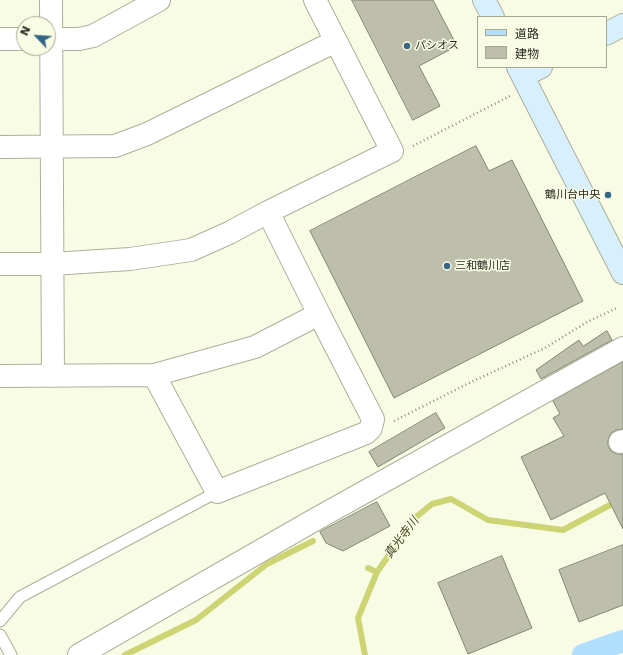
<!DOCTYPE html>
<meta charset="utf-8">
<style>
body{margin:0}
#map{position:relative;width:623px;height:655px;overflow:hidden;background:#f9fce5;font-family:"DejaVu Sans","Noto Sans JP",sans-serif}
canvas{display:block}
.legend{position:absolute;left:477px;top:16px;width:130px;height:52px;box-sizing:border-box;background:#f9fce5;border:1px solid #a5a796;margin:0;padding:5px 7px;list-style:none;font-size:12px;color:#272820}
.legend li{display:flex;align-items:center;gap:8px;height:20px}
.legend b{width:20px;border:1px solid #a5a796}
.north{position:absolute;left:16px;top:16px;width:40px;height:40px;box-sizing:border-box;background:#f9fce5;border:1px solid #a5a796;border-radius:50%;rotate:295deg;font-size:11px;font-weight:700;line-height:16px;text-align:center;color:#272820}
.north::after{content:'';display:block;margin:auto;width:14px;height:18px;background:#346784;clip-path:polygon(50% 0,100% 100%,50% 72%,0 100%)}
</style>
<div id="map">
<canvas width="623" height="655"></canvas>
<ul class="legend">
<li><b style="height:5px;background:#b0dffb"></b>道路</li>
<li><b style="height:11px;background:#bdbfaa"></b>建物</li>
</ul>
<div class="north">N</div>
</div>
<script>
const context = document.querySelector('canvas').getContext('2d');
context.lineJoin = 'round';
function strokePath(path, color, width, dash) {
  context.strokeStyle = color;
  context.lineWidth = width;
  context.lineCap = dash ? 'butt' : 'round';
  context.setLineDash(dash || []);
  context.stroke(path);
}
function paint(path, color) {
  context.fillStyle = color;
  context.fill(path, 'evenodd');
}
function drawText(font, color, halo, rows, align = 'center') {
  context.font = font + ' "DejaVu Sans","Noto Sans JP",sans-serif';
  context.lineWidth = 3;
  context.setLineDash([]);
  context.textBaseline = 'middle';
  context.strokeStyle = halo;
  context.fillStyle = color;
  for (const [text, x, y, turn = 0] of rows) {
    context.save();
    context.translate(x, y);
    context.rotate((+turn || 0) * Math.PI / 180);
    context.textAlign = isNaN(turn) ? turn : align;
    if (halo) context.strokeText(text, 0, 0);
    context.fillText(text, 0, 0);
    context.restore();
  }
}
const stream = new Path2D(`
 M368,568L377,572
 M125,655L196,620L267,564L313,541
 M365,655L358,618L377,572L416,517L432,504L451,499L488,520L563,530L623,498`);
const building = new Path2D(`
 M352,0H433L457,46L419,66L440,106L413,120Z
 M476,146L489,171L512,160L583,301L394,398L310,231Z
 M607,331L612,340L541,379L536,370L579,340L583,346Z
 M623,362V429L616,430L611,433L608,440V446L611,451L617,454H623V529L605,493L551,520L521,457L564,436L553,418L560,414L553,401Z
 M436,413L445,428L378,467L369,452Z
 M377,502L390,526L343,551L326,543L320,532Z
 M623,545V605L579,622L559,570Z
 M502,556L532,628L468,654L438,583Z`);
const path = new Path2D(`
 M413,146L510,96
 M394,421L471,382L545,348L587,322L617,308`);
const lane = new Path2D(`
 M0,621L20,597L217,492
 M0,635L11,655`);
const street = new Path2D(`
 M51,0L53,376
 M0,39H24
 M48,39H79L93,36L159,0
 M0,147L115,146L147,134L336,41
 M0,264H52L130,259L191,250L229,233L268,212L392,151L315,0
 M154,375L217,492L366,433L371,428L373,419L319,314
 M0,376L154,375L255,347L319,314L268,212
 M620,442L623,441
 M79,655L316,519L623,348`);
const secondary = new Path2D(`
 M484,0L493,17
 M606,34L623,25
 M518,67L623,273
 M523,76L541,67`);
const primary = new Path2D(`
 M583,655L623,641`);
const markers = [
 [407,46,4,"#346784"],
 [608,195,4,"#346784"],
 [447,266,4,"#346784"]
];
const poiNames = [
 ["パシオス",415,46],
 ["鶴川台中央",600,195,"right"],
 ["三和鶴川店",455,266]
];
const waterNames = [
 ["真光寺川",402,538,-53]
];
strokePath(stream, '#ccd473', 6);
paint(building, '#bdbfaa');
strokePath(building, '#838672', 1);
strokePath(lane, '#adaf9a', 13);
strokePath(street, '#adaf9a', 24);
strokePath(secondary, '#adaf9a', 24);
strokePath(primary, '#f2f2f2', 24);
strokePath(path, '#8f9081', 2.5, [1, 3]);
strokePath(lane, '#fff', 11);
strokePath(street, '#fff', 22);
strokePath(secondary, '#d8effd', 22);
strokePath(primary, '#b0dffb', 22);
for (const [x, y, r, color] of markers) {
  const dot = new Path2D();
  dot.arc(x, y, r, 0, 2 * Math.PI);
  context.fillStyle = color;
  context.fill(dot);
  strokePath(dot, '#f9fce5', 1.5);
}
drawText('11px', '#272820', '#f9fce5', poiNames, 'left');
drawText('italic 12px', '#3e4118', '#f9fce5', waterNames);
</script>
